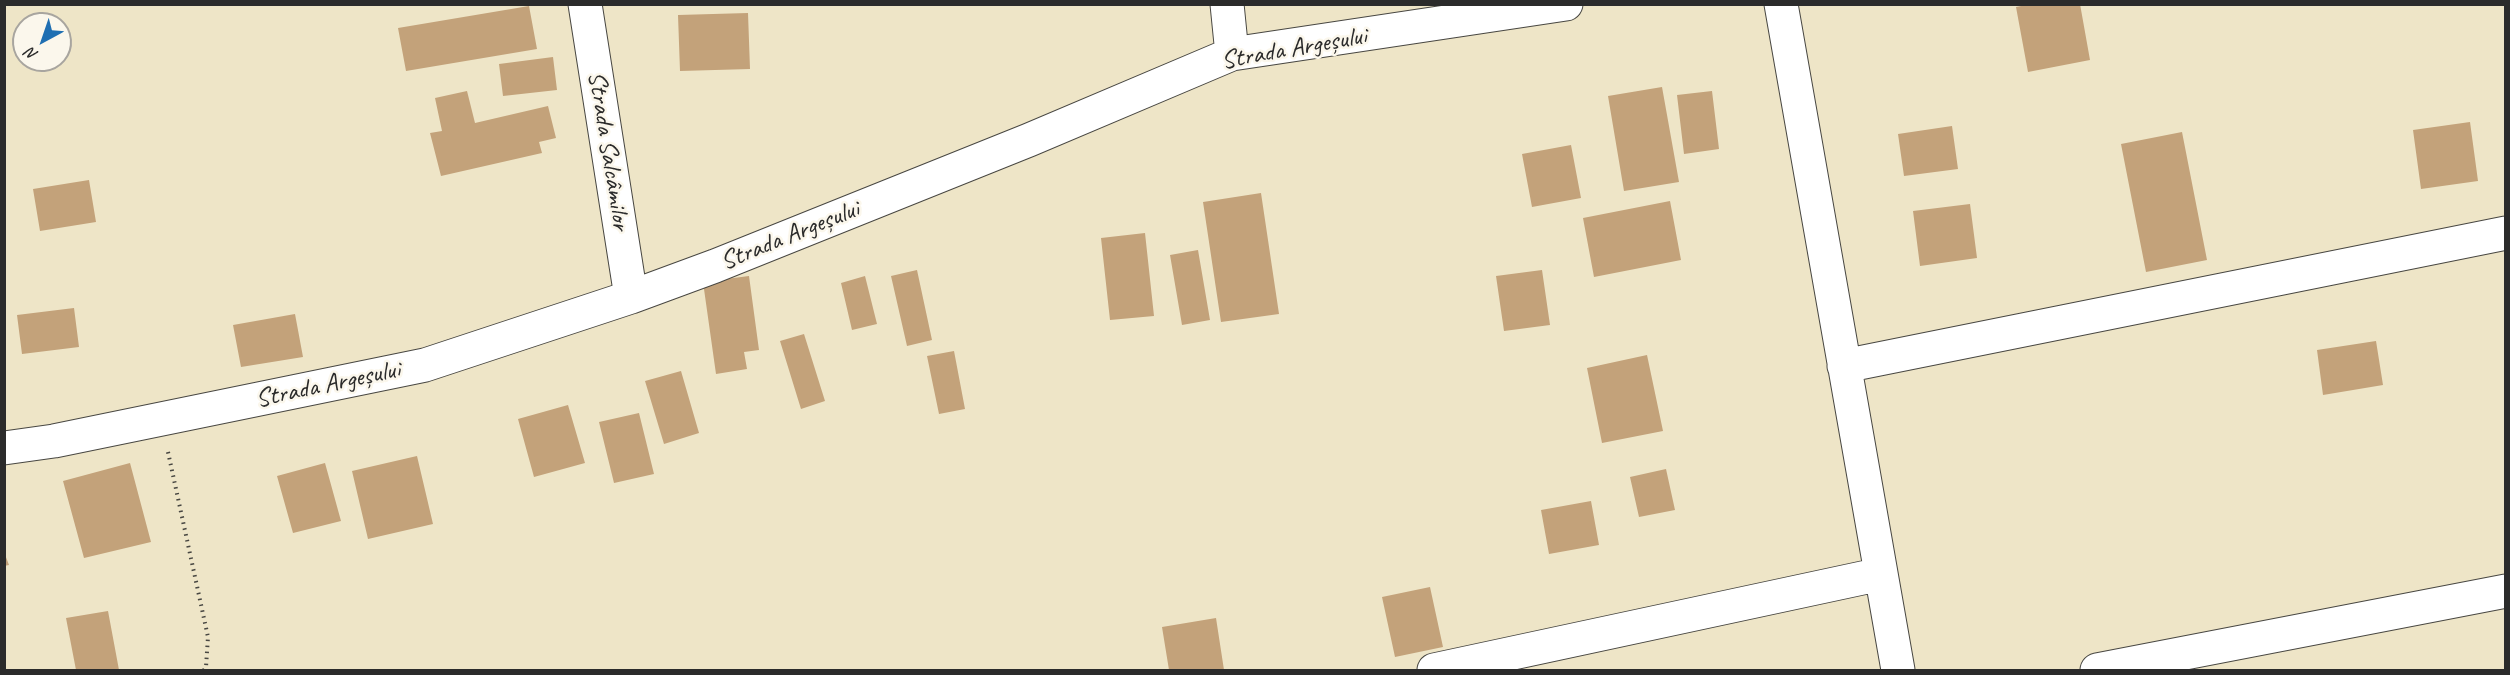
<!DOCTYPE html>
<meta charset="utf-8">
<style>
body{margin:0}
#map{position:relative;width:2510px;height:675px;overflow:hidden;background:#eee5c7;font-family:Caveat,sans-serif}
canvas{display:block}
.frame{position:absolute;inset:0;border:6px solid #2b2b2b;pointer-events:none}
.north{position:absolute;left:12px;top:12px;width:60px;height:60px;box-sizing:border-box;background:#fbf7ec;border:2px solid #a8a59f;border-radius:50%;rotate:220deg;font-size:16px;font-weight:700;line-height:24px;text-align:center;color:#2b2b2b}
.north::after{content:'';display:block;margin:auto;width:21px;height:27px;background:#1f6fb2;clip-path:polygon(50% 0,100% 100%,50% 72%,0 100%)}
</style>
<div id="map">
<canvas width="2510" height="675"></canvas>
<div class="frame"></div>
<div class="north">N</div>
</div>
<script>
const context = document.querySelector('canvas').getContext('2d');
context.lineJoin = 'round';
function paint(path, color) {
  context.fillStyle = color;
  context.fill(path, 'evenodd');
}
function strokePath(path, color, width, dash) {
  context.strokeStyle = color;
  context.lineWidth = width;
  context.lineCap = dash ? 'butt' : 'round';
  context.setLineDash(dash || []);
  context.stroke(path);
}
function drawText(font, color, halo, rows, align = 'center') {
  context.font = font + ' Caveat,sans-serif';
  context.lineWidth = 5;
  context.setLineDash([]);
  context.textBaseline = 'middle';
  context.strokeStyle = halo;
  context.fillStyle = color;
  for (const [text, x, y, turn = 0] of rows) {
    context.save();
    context.translate(x, y);
    context.rotate((+turn || 0) * Math.PI / 180);
    context.textAlign = isNaN(turn) ? turn : align;
    if (halo) context.strokeText(text, 0, 0);
    context.fillText(text, 0, 0);
    context.restore();
  }
}
const building = new Path2D(`
 M2031,4H2080L2090,60L2028,72L2016,7Z
 M529,6L537,49L406,71L398,28Z
 M748,13L750,69L680,71L678,15Z
 M553,57L557,90L503,96L499,64Z
 M1662,87L1679,182L1624,191L1608,96Z
 M467,91L475,123L548,106L556,138L539,142L542,153L441,176L430,133L442,131L435,98Z
 M1712,91L1719,149L1684,154L1677,95Z
 M2470,122L2478,181L2421,189L2413,130Z
 M1952,126L1958,169L1904,176L1898,134Z
 M2182,132L2207,260L2146,272L2121,144Z
 M1571,145L1581,198L1532,207L1522,154Z
 M89,180L96,222L40,231L33,189Z
 M1261,193L1279,314L1221,322L1203,202Z
 M1670,201L1681,260L1594,277L1583,218Z
 M1970,204L1977,258L1920,266L1913,211Z
 M1145,233L1154,316L1110,320L1101,238Z
 M1198,250L1210,320L1182,325L1170,255Z
 M917,270L932,340L907,346L891,276Z
 M1542,270L1550,325L1504,331L1496,276Z
 M749,276L759,350L744,352L747,369L716,374L703,282Z
 M865,276L877,324L852,330L841,283Z
 M74,308L79,347L22,354L17,315Z
 M295,314L303,357L241,367L233,325Z
 M804,334L825,401L801,409L780,341Z
 M2376,341L2383,385L2323,395L2317,350Z
 M954,351L965,409L939,414L927,356Z
 M1647,355L1663,431L1602,443L1587,368Z
 M681,371L699,433L664,444L645,381Z
 M568,405L585,463L534,477L518,419Z
 M639,413L654,474L614,483L599,422Z
 M417,456L433,524L368,539L352,471Z
 M130,463L151,542L84,558L63,481Z
 M325,463L341,521L293,533L277,476Z
 M1666,469L1675,510L1639,517L1630,477Z
 M1591,501L1599,545L1549,554L1541,510Z
 M4,552L9,565L4,566Z
 M1430,587L1443,647L1395,657L1382,597Z
 M108,611L119,670H76L66,618Z
 M1216,618L1224,670H1169L1162,627Z`);
const path = new Path2D(`
 M168,452L208,637L206,667L204,670`);
const minor = new Path2D(`
 M585,4L631,297
 M1227,4L1232,54
 M1781,4L1898,670
 M1844,366L2506,233
 M4,448L54,441L425,365L631,297L715,266L1029,140L1232,54L1566,4
 M1434,670L1881,574
 M2097,670L2506,591`);
const streetNames = [
 ["Strada Argeșului",1294,49,-10],
 ["Strada Salcâmilor",608,151,81],
 ["Strada Argeșului",790,236,-22],
 ["Strada Argeșului",328,385,-12]
];
paint(building, '#c3a27a');
strokePath(minor, '#484742', 35);
strokePath(path, '#484742', 4, [1.5, 4.5]);
strokePath(minor, '#fff', 33);
drawText('26px', '#2b2b2b', '#fbf7ec', streetNames);
</script>
